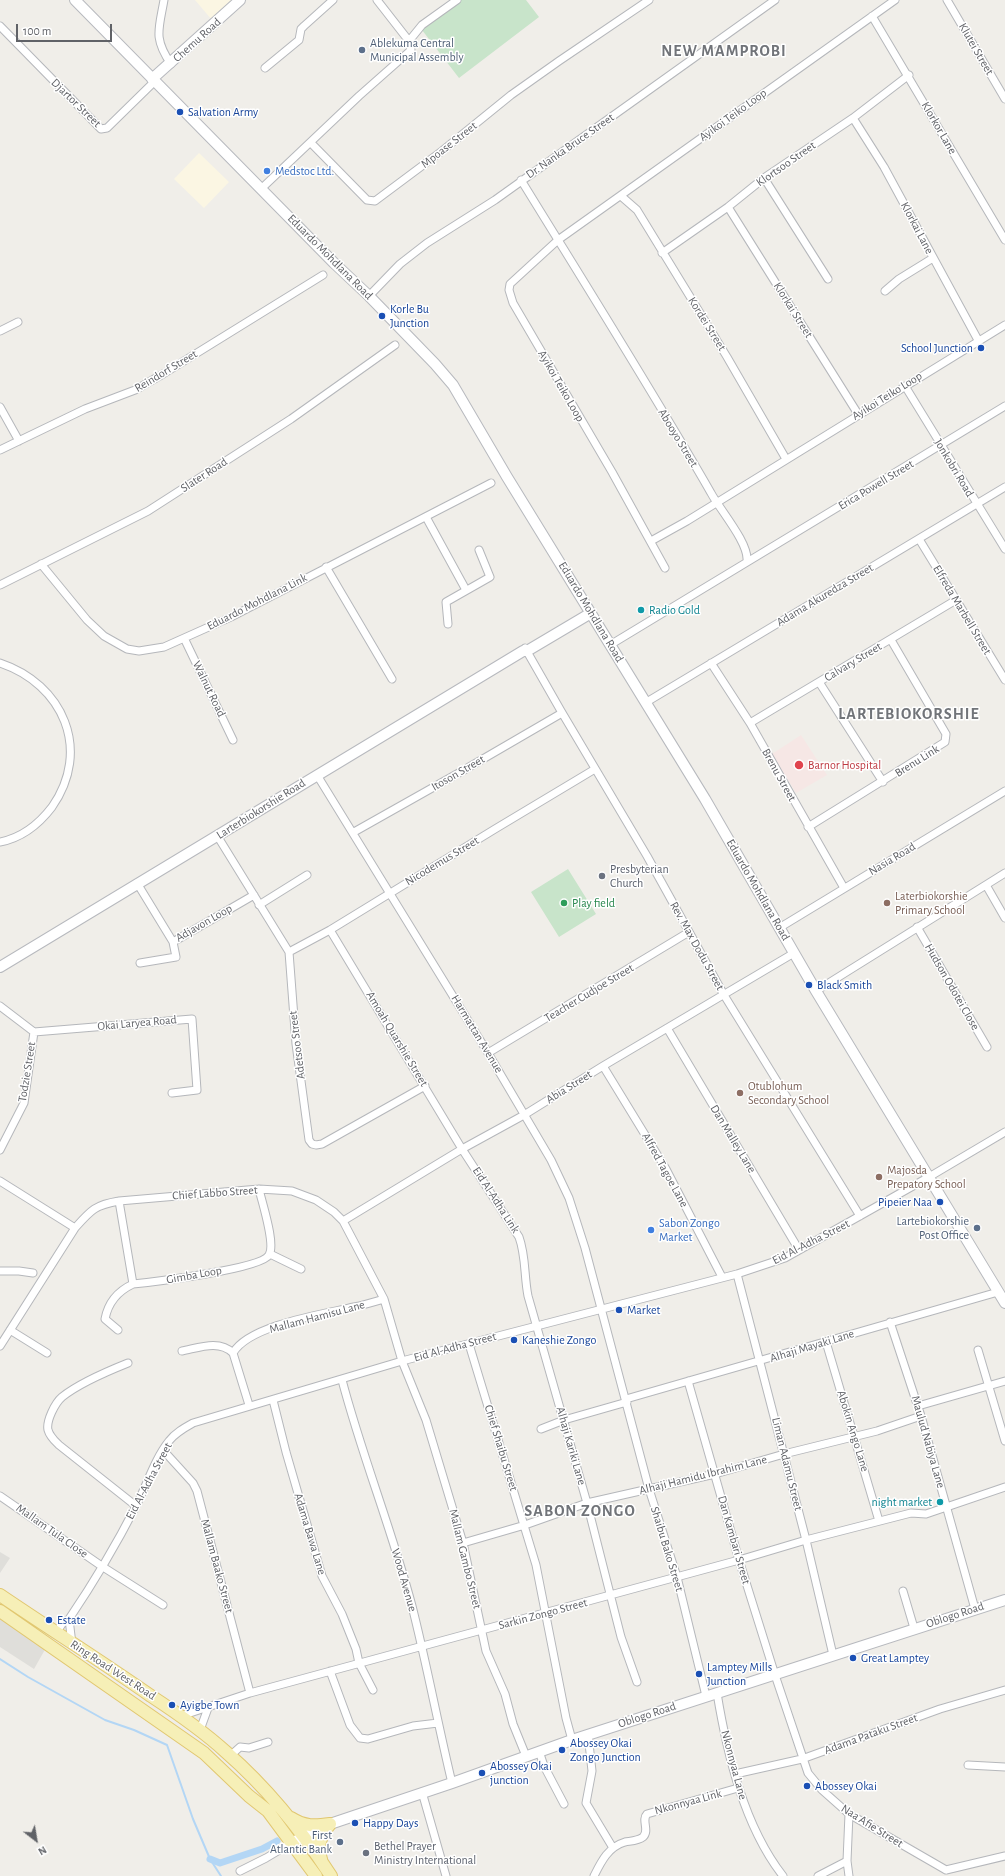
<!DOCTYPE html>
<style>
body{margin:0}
#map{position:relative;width:1005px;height:1876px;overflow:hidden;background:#f0eee9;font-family:"Alegreya Sans",sans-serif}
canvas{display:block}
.north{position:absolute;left:16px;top:1820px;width:40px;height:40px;-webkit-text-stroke:3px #fff;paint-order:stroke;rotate:149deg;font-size:11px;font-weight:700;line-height:16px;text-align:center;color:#606267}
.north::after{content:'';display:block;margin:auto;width:14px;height:18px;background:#606267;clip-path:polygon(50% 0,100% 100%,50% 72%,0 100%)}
.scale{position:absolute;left:16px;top:24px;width:96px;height:18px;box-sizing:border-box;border:2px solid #606267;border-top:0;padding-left:5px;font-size:12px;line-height:14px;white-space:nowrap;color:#606267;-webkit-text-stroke:3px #fff;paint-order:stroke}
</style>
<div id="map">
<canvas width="1005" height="1876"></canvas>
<div class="north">N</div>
<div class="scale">100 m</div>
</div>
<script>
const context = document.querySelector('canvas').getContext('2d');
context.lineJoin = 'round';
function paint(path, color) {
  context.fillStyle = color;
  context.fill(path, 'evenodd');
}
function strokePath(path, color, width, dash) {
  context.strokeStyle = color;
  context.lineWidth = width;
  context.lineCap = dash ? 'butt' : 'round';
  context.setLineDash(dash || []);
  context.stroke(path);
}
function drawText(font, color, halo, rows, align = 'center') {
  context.font = font + ' "Alegreya Sans",sans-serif';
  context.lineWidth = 3;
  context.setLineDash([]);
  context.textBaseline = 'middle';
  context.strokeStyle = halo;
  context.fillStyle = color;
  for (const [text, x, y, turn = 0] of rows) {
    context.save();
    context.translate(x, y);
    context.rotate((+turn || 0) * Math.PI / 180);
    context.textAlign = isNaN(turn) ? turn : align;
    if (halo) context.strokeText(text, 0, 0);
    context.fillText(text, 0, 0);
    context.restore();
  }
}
const commercial = new Path2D(`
 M195,0H233L212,20Z
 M199,153L229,182L204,208L174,179Z`);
const industrial = new Path2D(`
 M0,1552L10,1558L0,1573Z
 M0,1614L47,1646L34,1669L0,1647Z`);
const medical = new Path2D(`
 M801,735L827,775L796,793L772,754Z`);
const green = new Path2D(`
 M461,0H526L539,17L459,78L422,30Z
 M568,869L596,914L559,937L531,892Z`);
const stream = new Path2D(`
 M0,1659L28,1677L105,1720L134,1730L167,1745L193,1819L210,1859L221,1876`);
const canal = new Path2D(`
 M210,1859L220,1863L262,1849L277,1841`);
const street = new Path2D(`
 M164,0C159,29 153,38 171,64
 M947,0L1005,99
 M872,16L1005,240
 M0,26L101,129L107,128L155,81
 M409,41L422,25L457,0
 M265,68L299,40L301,29L304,26L333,0
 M853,118L884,167L978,340
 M311,143L367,200L375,201L442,151L511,95L559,61L649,0
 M764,178L828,279
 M521,180C585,284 650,387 711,493C720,510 749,543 747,561
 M262,188L359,96L411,50L409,41L377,0
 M621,196L637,210L727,357L786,459
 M728,207L858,414
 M662,253L728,207L764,178L853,118L909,75
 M885,291L899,279L933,258
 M369,296L400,264L427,243L495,200L775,0
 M0,331L18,322
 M905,386L1005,549
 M0,407L19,441
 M0,450L85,409L135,390L163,374L323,275
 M426,517L466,590
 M919,539L1005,680
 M651,541L687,521L1005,325
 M41,564L87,620L104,636L127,649L139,651L164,647L231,617L491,483
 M326,567L392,679
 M665,568L612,472L513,303L509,290L510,284L558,240L895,0
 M0,585L148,511L291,419L395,345
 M448,624L446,602L490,577L479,550
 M184,638L233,740
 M610,645L1005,406
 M525,648L561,711L647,856L724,995L860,1216
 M0,663C63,684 92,750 52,807C39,824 21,838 0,842
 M711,663L750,723L844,888
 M819,682L883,782
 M645,703L1005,487
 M750,723L956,600
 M317,775L488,1053L551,1160L569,1198L585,1248L649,1489L677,1577L706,1696
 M808,827L945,742L946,734L891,640
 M354,832L464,770L562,713
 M218,837L289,952L296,1044L309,1140L312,1144L316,1145L322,1144L425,1086
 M137,883L173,942L176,957L140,963
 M986,885L1005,918
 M259,905L307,875
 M917,927L987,1047
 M779,928L1005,791
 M330,930L462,1149L519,1237C526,1256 524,1276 528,1296L587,1503L621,1637L637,1682
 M173,942L254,895
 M289,952L330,930L495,829L595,769
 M816,991L1005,873
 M0,1006L34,1032
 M667,1028L799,1250
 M34,1032L192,1019L197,1090L172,1093
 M488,1053L689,932
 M603,1066L666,1169L722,1277
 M0,1150L24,1103L34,1032
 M0,1181L75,1228
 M119,1201L133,1284
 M343,1221L462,1149L524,1115L603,1066L794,953
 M270,1254L301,1269
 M0,1271H19L33,1273
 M737,1274L806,1540L833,1655
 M890,1322L921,1416L975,1609
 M10,1330L47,1353
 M118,1330L105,1319C108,1303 118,1291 133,1284C153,1282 261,1269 269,1255C276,1244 262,1203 259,1189
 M826,1342L879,1521
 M469,1344L536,1565L566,1718L572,1740
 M0,1346L75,1228C91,1210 95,1205 119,1201L259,1189L292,1191L316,1200L334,1212L343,1221L384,1299L402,1361L426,1420L463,1543L486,1651L505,1694L513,1724L526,1756
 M978,1350L1005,1441
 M182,1351C198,1348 219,1339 233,1353L249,1405
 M233,1353C249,1325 324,1314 354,1307C364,1305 374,1302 384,1299
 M128,1363C108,1371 78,1384 62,1397C55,1403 46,1421 48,1430C50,1437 55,1441 59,1445L136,1506
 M342,1380C362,1456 392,1530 412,1606C427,1665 438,1725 452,1783
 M688,1381L739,1560L775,1675L808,1773L822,1790L849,1814L946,1870
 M626,1399L998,1292
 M273,1400L286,1452L322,1576L342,1614L356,1649L359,1663L373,1690
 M918,1406L1005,1381
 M541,1429L564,1420L627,1402
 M163,1450L193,1483L197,1491L250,1693
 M0,1496L103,1567L163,1605
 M463,1543L525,1525L587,1503L715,1474L784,1454L877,1431L921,1416
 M903,1591L914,1628
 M69,1619L72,1644
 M56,1633L62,1624L69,1619C94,1582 116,1545 136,1506C147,1485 154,1460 169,1441C175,1433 184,1428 193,1423L402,1361L737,1274L785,1258L929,1177L1005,1132
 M330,1671L350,1725L360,1738L368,1739L413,1726L438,1723
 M717,1693C727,1754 744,1826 783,1876
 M181,1716L250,1693L739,1560L806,1540L911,1513L926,1514L1005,1487
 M200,1730L208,1708
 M588,1734L592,1771L586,1803L613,1848
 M539,1751L544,1766L564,1804
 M230,1756L240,1747L249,1748L268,1742
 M968,1765L1005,1767
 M735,1774L802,1759L940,1709L1005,1690
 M422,1792L446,1876
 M946,1870L1005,1856
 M240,1871L266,1858L293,1842
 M594,1876C601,1862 608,1847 625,1842C630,1841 638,1841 643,1837C650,1831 641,1820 647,1814L738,1788
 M818,1876L847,1861
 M849,1876L847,1861L849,1814`);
const secondary = new Path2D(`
 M75,0L334,263L369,296L435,364L453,385L507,477L705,799L816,991L1005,1303
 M152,79L240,0
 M0,967L523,651H527L591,613
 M293,1842L330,1824L452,1783L572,1740L1005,1600`);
const primary = new Path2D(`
 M0,1595C50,1629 101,1661 151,1696C177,1713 203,1731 226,1752C266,1787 302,1831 331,1876
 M0,1611L204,1753L249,1796L268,1811L316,1876
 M291,1818C305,1827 315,1826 330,1824
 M321,1859C316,1845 321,1834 330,1824`);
const markers = [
 [362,50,4,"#5c6f8a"],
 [180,112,4,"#1a4fb4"],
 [267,171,4,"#3f7fe0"],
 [382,316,4,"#1a4fb4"],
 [981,348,4,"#1a4fb4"],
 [641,610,4,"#0f9aa8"],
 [799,765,5,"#e0444e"],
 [602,876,4,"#6b7280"],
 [564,903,4,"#2e9e5b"],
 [887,903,4,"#8d6e63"],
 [809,985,4,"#1a4fb4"],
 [740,1093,4,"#8d6e63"],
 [879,1177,4,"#8d6e63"],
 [940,1202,4,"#1a4fb4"],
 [977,1228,4,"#5c6f8a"],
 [651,1230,4,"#3f7fe0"],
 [619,1310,4,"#1a4fb4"],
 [514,1340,4,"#1a4fb4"],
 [940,1502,4,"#0f9aa8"],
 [49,1620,4,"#1a4fb4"],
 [853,1658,4,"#1a4fb4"],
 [699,1674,4,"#1a4fb4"],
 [172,1705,4,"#1a4fb4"],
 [562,1750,4,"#1a4fb4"],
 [482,1773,4,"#1a4fb4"],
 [807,1786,4,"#1a4fb4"],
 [355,1823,4,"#1a4fb4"],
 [340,1842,4,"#5c6f8a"],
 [366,1853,4,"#6b7280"]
];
const streetNames = [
 ["Chemu Road",197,40,-42],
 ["Klutei Street",976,49,60],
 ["Djartor Street",76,103,44],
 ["Ayikoi Teiko Loop",733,115,-36],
 ["Klorkor Lane",939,128,60],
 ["Mpoase Street",449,145,-38],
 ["Dr. Nanka Bruce Street",570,146,-35],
 ["Klortsoo Street",786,164,-35],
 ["Klorkai Lane",917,228,62],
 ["Eduardo Mohdlana Road",330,257,45],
 ["Klorkai Street",793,310,58],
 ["Kordei Street",707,324,58],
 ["Reindorf Street",166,371,-31],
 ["Ayikoi Teiko Loop",561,386,60],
 ["Ayikoi Teiko Loop",887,396,-32],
 ["Abooyo Street",678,438,59],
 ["Jonkobri Road",954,468,59],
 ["Slater Road",204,475,-33],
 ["Erica Powell Street",876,485,-31],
 ["Adama Akuredza Street",825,595,-31],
 ["Eduardo Mohdlana Link",257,602,-27],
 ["Elfreda Marbell Street",962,610,59],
 ["Eduardo Mohdlana Road",591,612,59],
 ["Calvary Street",853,662,-31],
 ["Walnut Road",209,689,64],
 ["Brenu Link",917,761,-32],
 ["Itoson Street",458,773,-30],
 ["Brenu Street",779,775,61],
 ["Larterbiokorshie Road",261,809,-32],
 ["Nasia Road",892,859,-31],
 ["Nicodemus Street",442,861,-31],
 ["Eduardo Mohdlana Road",758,890,60],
 ["Adjavon Loop",204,923,-30],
 ["Rev. Max Dodu Street",697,946,61],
 ["Hudson Odotei Close",952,987,60],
 ["Teacher Cudjoe Street",589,993,-31],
 ["Okai Laryea Road",137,1023,-5],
 ["Harmattan Avenue",477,1034,59],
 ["Amoah Quarshie Street",397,1039,59],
 ["Adetsoo Street",297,1045,-97],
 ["Todzie Street",27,1072,-81],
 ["Abia Street",569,1087,-32],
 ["Dan Malley Lane",733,1139,59],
 ["Alfred Tagoe Lane",665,1170,61],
 ["Chief Labbo Street",215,1193,-4],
 ["Eid Al-Adha Link",496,1200,57],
 ["Eid Al-Adha Street",811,1242,-27],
 ["Gimba Loop",194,1275,-10],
 ["Mallam Hamisu Lane",317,1317,-15],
 ["Alhaji Mayaki Lane",812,1346,-17],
 ["Eid Al-Adha Street",455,1347,-15],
 ["Abokin Ango Lane",853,1431,73],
 ["Maulud Nabiya Lane",928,1442,74],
 ["Alhaji Kariki Lane",571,1446,74],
 ["Chief Shaibu Street",501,1448,73],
 ["Liman Adamu Street",787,1464,76],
 ["Alhaji Hamidu Ibrahim Lane",703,1475,-14],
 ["Eid Al-Adha Street",149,1481,-62],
 ["Mallam Tula Close",52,1531,35],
 ["Adama Bawa Lane",310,1534,73],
 ["Dan Kambari Street",734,1540,74],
 ["Shaibu Bako Street",667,1549,73],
 ["Mallam Gambo Street",465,1559,76],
 ["Mallam Baako Street",217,1566,75],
 ["Wood Avenue",404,1580,74],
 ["Sarkin Zongo Street",543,1614,-15],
 ["Oblogo Road",955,1615,-18],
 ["Ring Road West Road",113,1670,33],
 ["Oblogo Road",647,1715,-18],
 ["Adama Pataku Street",871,1734,-20],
 ["Nkonnyaa Lane",734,1765,75],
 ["Nkonnyaa Link",688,1802,-15],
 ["Naa Afie Street",872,1826,32]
];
const serviceNames = [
 ["Ablekuma Central",370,43,"left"],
 ["Municipal Assembly",370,57,"left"],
 ["Lartebiokorshie",969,1221],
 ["Post Office",969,1235],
 ["First",332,1835],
 ["Atlantic Bank",332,1849]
];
const transitNames = [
 ["Salvation Army",188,112],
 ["Korle Bu",390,309],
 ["Junction",390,323],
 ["School Junction",973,348,"right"],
 ["Black Smith",817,985],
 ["Pipeier Naa",932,1202,"right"],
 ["Market",627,1310],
 ["Kaneshie Zongo",522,1340],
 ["Estate",57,1620],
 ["Great Lamptey",861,1658],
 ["Lamptey Mills",707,1667],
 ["Junction",707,1681],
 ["Ayigbe Town",180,1705],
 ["Abossey Okai",570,1743],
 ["Zongo Junction",570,1757],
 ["Abossey Okai",490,1766],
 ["junction",490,1780],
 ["Abossey Okai",815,1786],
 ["Happy Days",363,1823]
];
const shopNames = [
 ["Medstoc Ltd.",275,171],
 ["Sabon Zongo",659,1223],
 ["Market",659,1237]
];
const cultureNames = [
 ["Radio Gold",649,610],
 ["night market",932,1502,"right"]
];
const healthNames = [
 ["Barnor Hospital",808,765]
];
const worshipNames = [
 ["Presbyterian",610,869],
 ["Church",610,883],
 ["Bethel Prayer",374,1846],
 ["Ministry International",374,1860]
];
const educationNames = [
 ["Laterbiokorshie",895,896],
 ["Primary School",895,910],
 ["Otublohum",748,1086],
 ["Secondary School",748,1100],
 ["Majosda",887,1170],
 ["Prepatory School",887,1184]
];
const leisureNames = [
 ["Play field",572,903]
];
const districtNames = [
 ["NEW MAMPROBI",724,51],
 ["LARTEBIOKORSHIE",909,714],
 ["SABON ZONGO",580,1511]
];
paint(commercial, '#fbf6e3');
paint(industrial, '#dfdeda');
paint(medical, '#f6e7e5');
paint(green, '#c8e4ca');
strokePath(stream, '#b3d6f5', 2);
strokePath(canal, '#b3d6f5', 7);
strokePath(street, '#b5b7bb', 9);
strokePath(secondary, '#b7b9be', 12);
strokePath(primary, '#e1c770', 14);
strokePath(street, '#fff', 7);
strokePath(secondary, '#fff', 10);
strokePath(primary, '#f6efb7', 12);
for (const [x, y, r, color] of markers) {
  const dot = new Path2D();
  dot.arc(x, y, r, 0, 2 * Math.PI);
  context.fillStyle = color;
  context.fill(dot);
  strokePath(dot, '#fff', 1.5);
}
drawText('12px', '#606267', '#fff', streetNames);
drawText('12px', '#4e5e75', '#fff', serviceNames, 'right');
drawText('12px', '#164399', '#fff', transitNames, 'left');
drawText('12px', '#366cbe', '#fff', shopNames, 'left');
drawText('12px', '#0d838f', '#fff', cultureNames, 'left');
drawText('12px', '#be3a42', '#fff', healthNames, 'left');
drawText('12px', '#5b616d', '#fff', worshipNames, 'left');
drawText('12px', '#785e54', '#fff', educationNames, 'left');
drawText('12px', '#27864d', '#fff', leisureNames, 'left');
context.letterSpacing = '1px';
drawText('bold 16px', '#717479', '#fff', districtNames);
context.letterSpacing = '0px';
</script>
